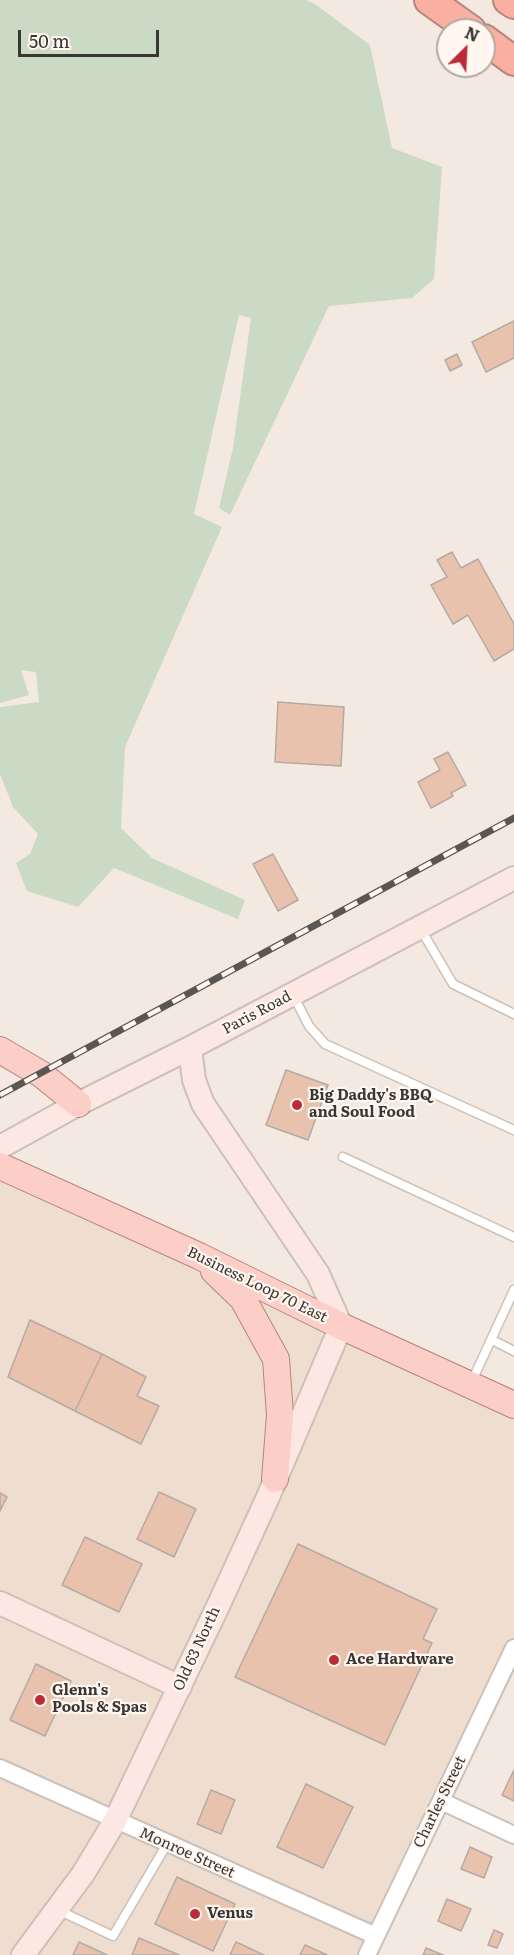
<!DOCTYPE html>
<style>
body{margin:0}
#map{position:relative;width:514px;height:1955px;overflow:hidden;background:#f3e9e0;font-family:Literata,serif}
canvas{display:block}
.north{position:absolute;left:436px;top:18px;width:60px;height:60px;box-sizing:border-box;background:#fff7f0;border:2px solid #b0aaa4;border-radius:50%;rotate:24deg;font-size:16px;font-weight:700;line-height:24px;text-align:center;color:#3a3633}
.north::after{content:'';display:block;margin:auto;width:21px;height:27px;background:#bc2b37;clip-path:polygon(50% 0,100% 100%,50% 72%,0 100%)}
.scale{position:absolute;left:18px;top:30px;width:141px;height:27px;box-sizing:border-box;border:3px solid #3a3633;border-top:0;padding-left:8px;font-size:18px;line-height:21px;white-space:nowrap;color:#3a3633;-webkit-text-stroke:4px #fff7f0;paint-order:stroke}
</style>
<div id="map">
<canvas width="514" height="1955"></canvas>
<div class="north">N</div>
<div class="scale">50 m</div>
</div>
<script>
const context = document.querySelector('canvas').getContext('2d');
context.lineJoin = 'round';
function paint(path, color) {
  context.fillStyle = color;
  context.fill(path, 'evenodd');
}
function strokePath(path, color, width, dash) {
  context.strokeStyle = color;
  context.lineWidth = width;
  context.lineCap = dash ? 'butt' : 'round';
  context.setLineDash(dash || []);
  context.stroke(path);
}
function drawText(font, color, halo, rows, align = 'center') {
  context.font = font + ' Literata,serif';
  context.lineWidth = 4.5;
  context.setLineDash([]);
  context.textBaseline = 'middle';
  context.strokeStyle = halo;
  context.fillStyle = color;
  for (const [text, x, y, turn = 0] of rows) {
    context.save();
    context.translate(x, y);
    context.rotate((+turn || 0) * Math.PI / 180);
    context.textAlign = isNaN(turn) ? turn : align;
    if (halo) context.strokeText(text, 0, 0);
    context.fillText(text, 0, 0);
    context.restore();
  }
}
const built = new Path2D(`
 M0,1170L514,1407V1638L362,1955H0Z`);
const green = new Path2D(`
 M0,0H306L315,4L370,45L392,148L442,167L434,279L412,298L329,306L230,515L219,508L233,448L251,318L239,315L194,514L222,527L125,747L121,828L152,858L245,900L238,919L114,868L78,907L27,891L16,863L30,854L38,834L13,807L0,774V707L39,702L36,672L21,670L29,695L0,703Z`);
const building = new Path2D(`
 M514,321V358L486,372L472,342Z
 M457,354L462,365L450,371L445,360Z
 M452,552L461,568L478,559L514,624V649L494,661L468,615L453,624L431,585L447,577L437,560Z
 M278,702L344,707L341,766L275,762Z
 M448,752L466,785L451,793L453,796L431,808L418,782L440,770L434,759Z
 M273,854L298,900L278,911L253,864Z
 M286,1070L328,1085L308,1140L266,1125Z
 M30,1320L102,1354L75,1411L8,1377Z
 M102,1354L146,1377L137,1396L159,1406L141,1444L75,1411Z
 M159,1492L196,1509L174,1557L137,1539Z
 M0,1493L7,1497L0,1511Z
 M85,1537L142,1564L119,1612L62,1585Z
 M298,1544L437,1609L423,1639L432,1643L385,1745L235,1677Z
 M36,1664L71,1681L45,1736L10,1720Z
 M514,1770V1801L502,1795Z
 M306,1784L353,1807L323,1868L277,1847Z
 M211,1790L235,1800L221,1834L197,1824Z
 M470,1847L492,1857L484,1878L461,1869Z
 M177,1877L235,1904L213,1951L155,1924Z
 M447,1899L471,1909L461,1931L438,1921Z
 M494,1930L503,1934L497,1948L488,1945Z
 M139,1938L179,1955H132Z
 M79,1942L107,1955H73Z
 M236,1942L264,1955H230Z
 M305,1945L327,1955H300Z
 M426,1948L443,1955H423Z`);
const lane = new Path2D(`
 M420,928L453,984L514,1014
 M293,995L309,1026L325,1044L514,1130
 M343,1157L514,1237
 M492,1340L514,1351
 M472,1381L514,1290
 M58,1910L113,1936L167,1844`);
const street = new Path2D(`
 M0,1768L376,1936
 M441,1801L514,1835
 M367,1955L514,1648`);
const secondary = new Path2D(`
 M0,1147L78,1104L190,1048L514,878
 M0,1603L180,1687
 M23,1955L83,1874L115,1821L219,1604L268,1497L341,1326L318,1274L203,1104L194,1080L190,1048`);
const primary = new Path2D(`
 M0,1050L41,1074L78,1104
 M0,1166L199,1256L341,1326L514,1405
 M214,1271L243,1299L276,1359L280,1415L275,1479`);
const highway = new Path2D(`
 M429,0L471,30
 M508,0L514,4
 M484,39L514,61`);
const rail = new Path2D(`
 M0,1095L514,818`);
const markers = [
 [297,1105,6,"#bc2b37"],
 [334,1660,6,"#bc2b37"],
 [40,1700,6,"#bc2b37"],
 [195,1914,6,"#bc2b37"]
];
const streetNames = [
 ["Paris Road",257,1013,-28],
 ["Business Loop 70 East",257,1285,26],
 ["Old 63 North",197,1649,-65],
 ["Charles Street",440,1802,-64],
 ["Monroe Street",187,1853,24]
];
const poiNames = [
 ["Big Daddy's BBQ",309,1096],
 ["and Soul Food",309,1113],
 ["Ace Hardware",346,1660],
 ["Glenn's",52,1691],
 ["Pools & Spas",52,1708],
 ["Venus",207,1914]
];
paint(built, '#efded0');
paint(green, '#cbdac4');
paint(building, '#e9c2ae');
strokePath(building, '#b5a9a3', 1.5);
strokePath(lane, '#ccc1b9', 11);
strokePath(street, '#ccc1b9', 20);
strokePath(secondary, '#ccc1b9', 26);
strokePath(primary, '#b6857b', 28);
strokePath(highway, '#b6857b', 32);
strokePath(lane, '#fff', 8);
strokePath(street, '#fff', 16);
strokePath(secondary, '#fde7e3', 22);
strokePath(primary, '#fbcfc7', 26);
strokePath(highway, '#f9afa2', 28);
strokePath(rail, '#5b5652', 7);
strokePath(rail, '#fff7f0', 4.5, [14]);
for (const [x, y, r, color] of markers) {
  const dot = new Path2D();
  dot.arc(x, y, r, 0, 2 * Math.PI);
  context.fillStyle = color;
  context.fill(dot);
  strokePath(dot, '#fff7f0', 2);
}
drawText('15px', '#3a3633', '#fff7f0', streetNames);
drawText('bold 15px', '#3a3633', '#fff7f0', poiNames, 'left');
</script>
